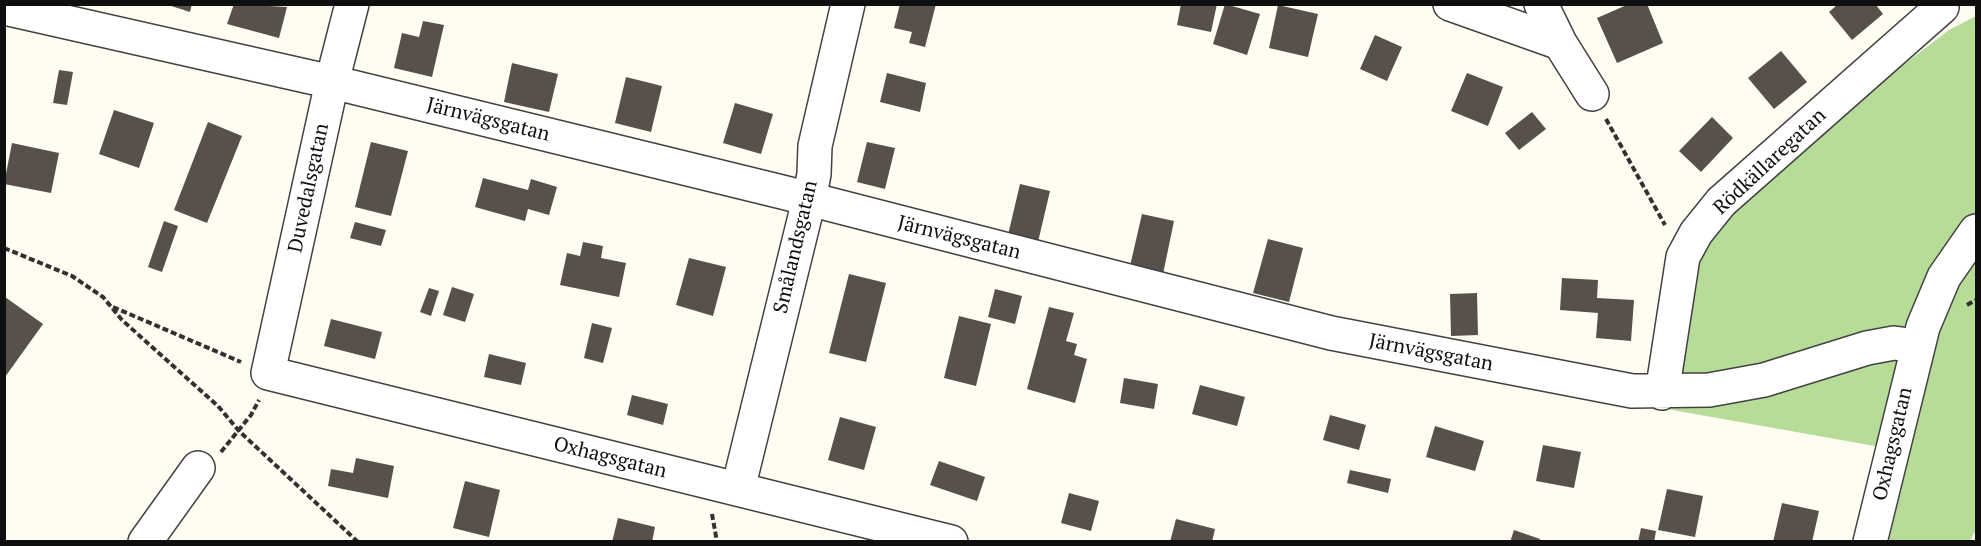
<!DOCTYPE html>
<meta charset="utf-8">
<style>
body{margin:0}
#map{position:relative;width:1981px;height:546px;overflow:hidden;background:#fffcf1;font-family:"PT Serif",serif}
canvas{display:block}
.frame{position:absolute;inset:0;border:6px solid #0f0f0f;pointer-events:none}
</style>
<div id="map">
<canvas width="1981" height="546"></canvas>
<div class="frame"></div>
</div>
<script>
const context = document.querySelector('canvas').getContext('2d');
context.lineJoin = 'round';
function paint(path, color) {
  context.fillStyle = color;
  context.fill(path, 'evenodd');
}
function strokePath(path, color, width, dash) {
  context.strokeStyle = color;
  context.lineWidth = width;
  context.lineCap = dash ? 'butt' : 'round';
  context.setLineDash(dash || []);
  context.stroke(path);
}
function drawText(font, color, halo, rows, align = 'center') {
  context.font = font + ' "PT Serif",serif';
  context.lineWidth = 6;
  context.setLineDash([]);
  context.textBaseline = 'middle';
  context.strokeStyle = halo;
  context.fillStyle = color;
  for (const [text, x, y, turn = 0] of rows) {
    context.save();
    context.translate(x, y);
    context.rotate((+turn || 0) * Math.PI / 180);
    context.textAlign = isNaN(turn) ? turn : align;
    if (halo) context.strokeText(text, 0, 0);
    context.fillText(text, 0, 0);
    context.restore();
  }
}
const forest = new Path2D(`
 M1976,16V529L1970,541H1865L1886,448L1639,404L1671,340L1683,263L1736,192L1949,30Z`);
const building = new Path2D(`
 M165,4H192L190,12Z
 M234,4L287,7L279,38L227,24Z
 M900,4H936L925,47L909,43L912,32L894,28Z
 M1181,4H1217L1211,32L1177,25Z
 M1225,4L1260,14L1247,55L1213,44Z
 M1629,4H1647L1663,43L1617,63L1597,18Z
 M1278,5L1318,14L1308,57L1269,48Z
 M1837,5H1876L1883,14L1852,40L1829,12Z
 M423,21L444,25L432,77L394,68L402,33L419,37Z
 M1375,35L1402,47L1387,81L1360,69Z
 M1781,51L1807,82L1774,109L1748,78Z
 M512,63L558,74L549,112L504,102Z
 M59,70L73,72L67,105L53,103Z
 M887,73L926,83L920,112L880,102Z
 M1467,73L1503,87L1488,126L1451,111Z
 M626,77L662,86L651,132L615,123Z
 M735,103L773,114L761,154L723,143Z
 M114,110L154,123L139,168L99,154Z
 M1532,112L1546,129L1519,150L1505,133Z
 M1712,117L1733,138L1701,172L1679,151Z
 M208,122L242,136L207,223L174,210Z
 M371,142L408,151L391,216L355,207Z
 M867,142L895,148L885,189L857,182Z
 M12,143L59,153L51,193L4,184Z
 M483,178L528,190L531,179L557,187L549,215L528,209L525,221L475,207Z
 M1020,184L1050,191L1038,242L1008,235Z
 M1142,214L1174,221L1163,274L1130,266Z
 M164,221L178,226L162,272L148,267Z
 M355,222L386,230L381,246L350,238Z
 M1268,239L1303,248L1289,302L1253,293Z
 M583,242L603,246L601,258L626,263L619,297L560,285L567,253L580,256Z
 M689,258L726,267L713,316L676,305Z
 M849,274L886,283L866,362L829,353Z
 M1562,278L1598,280L1597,298L1634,300L1631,341L1596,338L1598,313L1560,310Z
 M452,287L474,294L465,322L443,315Z
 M429,288L439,291L431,316L420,312Z
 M995,289L1022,296L1015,324L988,317Z
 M1477,293L1478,335L1451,336L1450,294Z
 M5,297L43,324L5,377Z
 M1049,307L1074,313L1066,341L1077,344L1074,355L1087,359L1075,403L1027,389Z
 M959,316L991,324L976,386L944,378Z
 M331,319L382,332L375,359L324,346Z
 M592,323L612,328L603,363L584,358Z
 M489,354L526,363L521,385L484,377Z
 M1124,378L1158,384L1154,409L1120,403Z
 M1200,385L1245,397L1237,426L1192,414Z
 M632,395L668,404L663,425L627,415Z
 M1330,415L1366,425L1359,450L1323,440Z
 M840,417L876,427L864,470L828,460Z
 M1435,426L1484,441L1475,471L1426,457Z
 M1543,445L1581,452L1574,488L1536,481Z
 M356,458L394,466L388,498L328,486L331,469L353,473Z
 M939,461L985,477L977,501L930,485Z
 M1350,470L1391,479L1388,493L1347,483Z
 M465,481L500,490L489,537L453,528Z
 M1667,489L1703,496L1695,537L1658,530Z
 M1069,493L1099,501L1091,531L1061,523Z
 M1782,503L1819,511L1812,542H1773Z
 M618,518L655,527L652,542H612Z
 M1176,519L1215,529L1212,542H1170Z
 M1641,528L1656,531L1654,542H1638Z
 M1514,530L1540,539L1539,542H1510Z`);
const path = new Path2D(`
 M1606,119L1665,225
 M4,248L72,276L103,297L122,320L218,406L239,431L358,542
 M1967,305L1976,300
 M113,307L241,362
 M221,452L251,415L259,400
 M712,514L717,542`);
const minor = new Path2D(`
 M352,4L332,82L268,373L951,542
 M1450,4L1560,43
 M1541,4L1560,43L1592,94
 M4,8L332,82L782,192L1331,333L1632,391L1709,390L1764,380L1867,348L1894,343L1917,346
 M1662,393L1683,257L1696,233L1721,202L1942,7L1940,4
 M738,489L809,200L814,174L815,146L848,4
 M145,542L198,468
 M1870,542L1923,327L1944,277L1976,231`);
const streetNames = [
 ["Järnvägsgatan",488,120,14],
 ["Rödkällaregatan",1770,162,-43],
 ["Duvedalsgatan",309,188,-78],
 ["Järnvägsgatan",959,238,14],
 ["Smålandsgatan",796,247,-77],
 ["Järnvägsgatan",1431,353,11],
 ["Oxhagsgatan",1893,444,-77],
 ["Oxhagsgatan",610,458,14]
];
paint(forest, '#b6dc98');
paint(building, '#58504b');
strokePath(minor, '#424242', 36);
strokePath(path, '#313131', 4, [6, 3]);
strokePath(minor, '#fff', 33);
drawText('20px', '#0f0f0f', '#fff', streetNames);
</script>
